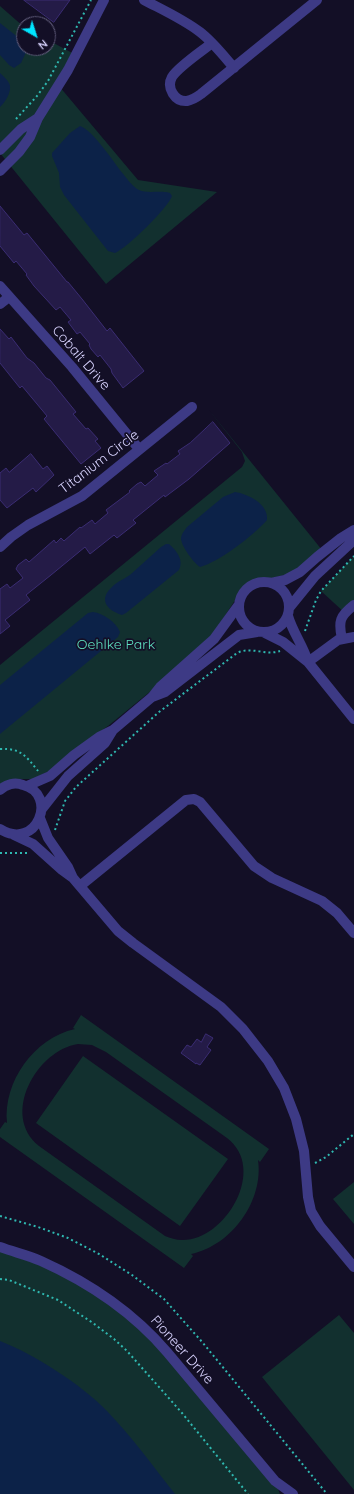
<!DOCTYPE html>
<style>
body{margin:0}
#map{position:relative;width:354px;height:1494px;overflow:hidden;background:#130f26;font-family:Quicksand,sans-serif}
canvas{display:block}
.north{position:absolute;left:16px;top:16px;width:40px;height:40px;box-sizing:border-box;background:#130f26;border:1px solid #625e7d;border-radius:50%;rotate:141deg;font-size:11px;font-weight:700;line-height:16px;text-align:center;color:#d9d4ff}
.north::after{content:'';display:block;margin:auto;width:14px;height:18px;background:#00e5ff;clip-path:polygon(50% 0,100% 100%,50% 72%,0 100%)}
</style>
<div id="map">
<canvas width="354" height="1494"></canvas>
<div class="north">N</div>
</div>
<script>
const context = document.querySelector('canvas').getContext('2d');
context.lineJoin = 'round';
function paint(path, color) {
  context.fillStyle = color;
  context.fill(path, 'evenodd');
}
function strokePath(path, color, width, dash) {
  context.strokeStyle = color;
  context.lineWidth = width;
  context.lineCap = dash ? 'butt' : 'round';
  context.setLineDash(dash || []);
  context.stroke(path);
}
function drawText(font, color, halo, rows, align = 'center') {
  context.font = font + ' Quicksand,sans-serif';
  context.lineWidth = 3.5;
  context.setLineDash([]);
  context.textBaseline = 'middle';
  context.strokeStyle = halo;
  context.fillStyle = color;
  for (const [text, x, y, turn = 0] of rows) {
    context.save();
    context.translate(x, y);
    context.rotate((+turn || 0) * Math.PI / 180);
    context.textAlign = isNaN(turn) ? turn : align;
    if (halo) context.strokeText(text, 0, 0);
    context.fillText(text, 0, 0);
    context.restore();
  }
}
const green = new Path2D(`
 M0,6L24,27V48H48V40L76,55L59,86L138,180L217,192L106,284L0,153Z
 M209,410L322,550L292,573L273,578H258L245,585L213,634L157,686L108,726L75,750L51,770L33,779H19L0,784V665L242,467L245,461L242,452Z
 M354,556V605L345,613L321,591Z
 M81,1015L269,1149L260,1162L258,1160C264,1201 231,1246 191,1254L193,1256L184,1268L0,1137V1129L5,1122L7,1123C3,1082 34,1038 75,1029L73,1028ZM78,1044L92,1045L106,1052L227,1138C268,1169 225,1241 182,1240C176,1240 170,1238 165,1236L39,1146C0,1115 37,1050 78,1044Z
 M83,1056L228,1159L180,1226L36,1123Z
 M354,1182V1224L333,1199Z
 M0,1247L40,1260L130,1314L275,1481L280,1494H0Z
 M339,1315L354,1333V1490L262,1377Z`);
const water = new Path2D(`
 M0,23L24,42V48H28L21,63L14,68L9,65L0,55Z
 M0,73C3,76 7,79 9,83C13,90 5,103 0,107Z
 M80,126C94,131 114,163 124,175C128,180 133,187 139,190C148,194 160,190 170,193L172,196C168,208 127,248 115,253L108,251L64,195L60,187L59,173L52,156V153L70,133Z
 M235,492C248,494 269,504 267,520C254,535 219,562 200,567C193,562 182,547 181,539C181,534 185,530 187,527L223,497Z
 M166,544H169C177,551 184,560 179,570L126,613L122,615C106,610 98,599 113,586C118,581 125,579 131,574C141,565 151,556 161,547Z
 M93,612C103,613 116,622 120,632L118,637L0,734V685L88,613Z
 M0,1341C34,1354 82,1385 107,1411C132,1437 153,1466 175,1494H0Z`);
const building = new Path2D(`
 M24,0H70L54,22Z
 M0,206L24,235L27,233L67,282H68L82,299L107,331L110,328L144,371L123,388L112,373L111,369L100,355L98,357L91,349L89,345L90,344L80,332L77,334L68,322L71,320L60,307L56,310L34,286L26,275L27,274L16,261L14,263L0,246Z
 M0,329L9,339L11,337L27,358L34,363L46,378L50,380L76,412L73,414L86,429L88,428L98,439L95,441L101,448L81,464L44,419L47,416L22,386L20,388L0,363Z
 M213,422L230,443L189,479L165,497L164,495L133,520L136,523L117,538L114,535L90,554L85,547L51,575L26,595L30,600L5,620L10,626L0,634V589L7,584L10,588L23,578L16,569L18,565L26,559L29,562L54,540L56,543L61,538L64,541L80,527L81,528L92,520L95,524L108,513L106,510L130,492L129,491L137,484L141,482L145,486L158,475L154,471L166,463L167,464L180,454L178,451L190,443Z
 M31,454L43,469L47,466L54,475L36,492L33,488L7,508L0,500V473L6,468L9,472Z
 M206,1034L213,1038L207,1047L211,1050L200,1065L196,1063V1064L181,1053L187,1045L191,1047L197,1039L201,1042Z`);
const path = new Path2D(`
 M16,119L37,96L48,81L91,0
 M305,631L316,600L321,591L354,556
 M0,749C21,748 26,756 38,771
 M55,830L65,801L76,787L159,712L237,653C251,646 266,656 280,651
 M0,853H28
 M315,1163L326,1157L354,1134
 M0,1216L38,1227L68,1238L99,1254L132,1275L164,1299L203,1343L327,1494
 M0,1279L9,1280L58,1300L93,1323L114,1339L127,1351L182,1413L248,1494`);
const minor = new Path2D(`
 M144,0C163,10 183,19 200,32C213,42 223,55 234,68
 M212,43C202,51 178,67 172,77C166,88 175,102 187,101C192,100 197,97 201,94L317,0
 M0,150L21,129L38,118
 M0,171L19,152L30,137L38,118L68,70L104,0
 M0,286L72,367L139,449
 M0,304L9,297
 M0,547L11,537L28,525L82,496L192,407
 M239 607a25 25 0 1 1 50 0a25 25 0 1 1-50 0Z
 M271,583L285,580L300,572L317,557L341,538L354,530
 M289,608L315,576L354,540
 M288,616C293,633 303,645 308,662
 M265,633L283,642L308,662L354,719
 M342,639C338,621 340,616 354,605
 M308,662L338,640L354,637
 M152,697L165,692L239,635L257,632
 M27,786L50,776L74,755L99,737L113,730L152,697L160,687L214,639L238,606
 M0,790C6,784 15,782 23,785C59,794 37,852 0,829
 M42,809L68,776L105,743L113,730
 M40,818L48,838L68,867L73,878L118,931L133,943L221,1007L243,1029L268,1061L284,1088L296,1119L304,1151L308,1197L311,1211L320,1226L354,1267
 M14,835L33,844L62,870L73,878
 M80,886L186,800L194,799L200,802L254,866L272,878L322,901L337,913L354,933
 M0,1247C13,1252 28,1255 41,1261C90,1283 132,1311 167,1352L275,1481L293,1494`);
const streetNames = [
 ["Cobalt Drive",81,358,49],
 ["Titanium Circle",99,462,-37],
 ["Pioneer Drive",182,1350,48]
];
const parkNames = [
 ["Oehlke Park",116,645]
];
paint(green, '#12302f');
paint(water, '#0c2248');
paint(building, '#241b47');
strokePath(building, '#3b2d73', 1);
strokePath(path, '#2fb8b0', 2, [2, 3]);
strokePath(minor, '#3d3a85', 10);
drawText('14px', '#d9d4ff', '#130f26', streetNames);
drawText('14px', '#5fe0c0', '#130f26', parkNames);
</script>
